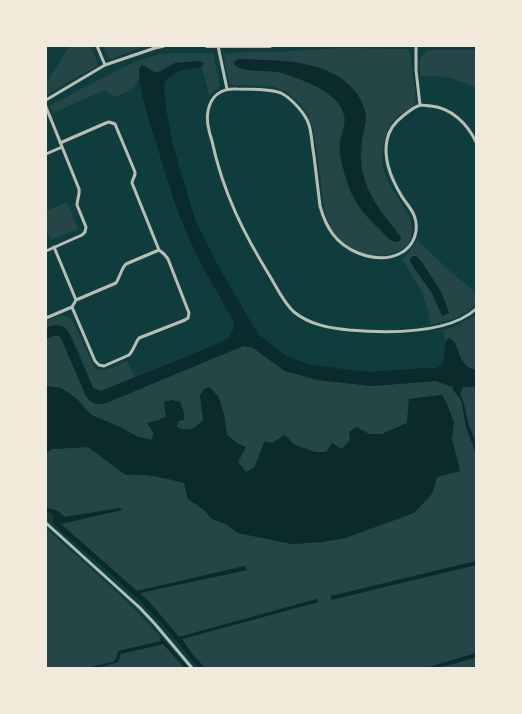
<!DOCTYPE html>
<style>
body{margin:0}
#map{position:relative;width:522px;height:714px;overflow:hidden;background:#0f3d3e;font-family:Raleway,sans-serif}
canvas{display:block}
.frame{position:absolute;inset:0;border:47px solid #f1e9da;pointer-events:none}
</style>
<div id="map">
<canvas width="522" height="714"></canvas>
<div class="frame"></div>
</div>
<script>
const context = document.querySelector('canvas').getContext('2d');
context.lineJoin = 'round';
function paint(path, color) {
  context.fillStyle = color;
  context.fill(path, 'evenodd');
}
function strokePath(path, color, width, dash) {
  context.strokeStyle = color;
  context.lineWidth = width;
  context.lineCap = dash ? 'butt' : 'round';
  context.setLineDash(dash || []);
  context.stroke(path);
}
const green = new Path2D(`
 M70,46H91L98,65L96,67L66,83L46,95V83Z
 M103,46H146L111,59L108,57Z
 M341,48L400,49H408L410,54L416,99C414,111 405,110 397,117C389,124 385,137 383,147C381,157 382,167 386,177C390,187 397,197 403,206C406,211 410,217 411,222C412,228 412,236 410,241C406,248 398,252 390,254C370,260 346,249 333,232C329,227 327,219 325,213L314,131L307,114L303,107L285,91L271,86L232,85L229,83L223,54L244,52H277ZM238,59C276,61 322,58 351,87C354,90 359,94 360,99C361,111 362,129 362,142C362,154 360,166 364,178C368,192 377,206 386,218C391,224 397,230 401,238L397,242L392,241C377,228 360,212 351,193C349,187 348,181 346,176C342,166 339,156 340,146C341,131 349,123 341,108C333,91 298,77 280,72C267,70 253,70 240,69L235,61Z
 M428,50H476V88L468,84L450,78L432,76H421C419,64 417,58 428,50Z
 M172,53H213L220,86L209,96L202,67L204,63L159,72C153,72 150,70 145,66L139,70L140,78L130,91L114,97L105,90L53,113L50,106L79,90L134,62L156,55Z
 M67,202L78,229L51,240L46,229V211Z
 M417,240L451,272L476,293V304C464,317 447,321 430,325L428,309L421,290L402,259L409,252ZM421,261L443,296L437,304L432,293L414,269Z
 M476,315V370C461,367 460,353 454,341L447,339L445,342L443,330L454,327Z
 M59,316H67L72,320L95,368C104,374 118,365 127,361L135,377L101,391L93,388C88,375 74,335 64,327C58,323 52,325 46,328V321Z
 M56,335L59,336L61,338L86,396L99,404L106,403L243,346L251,347L285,371L371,386L436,381L453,387V390L459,397L462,403L466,427L475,451L476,561L383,584L331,599L476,565V653L426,668H205L192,654L181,639L318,602L317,599L179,637L152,605L139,593L247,570L245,566L137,591L60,524L121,510V508L65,517L58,511L50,509L46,507V454L52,449L88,447L126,475C145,473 165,478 184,483L188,499L204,510L212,519L226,524L238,533L292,544L322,542L345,538L414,513L432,494L437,477L459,471L452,439L453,423L447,404L442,395L409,399L407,423L382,434H369L350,440L342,449L326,452H315L295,445L271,443L265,441L254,468L246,472L238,462L237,443L227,435L224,414L218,396L209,387L200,395L203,420C194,429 189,432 177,427L178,421L184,413L179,402L171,400L164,403L166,416L159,420L151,429L154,434L151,440L138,437L118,426L91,415L77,399L61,388L46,386V339Z
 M463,387H476V444C474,437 471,431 468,426C465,415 466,404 460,394Z
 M46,529C86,564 126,598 161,638L160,639L161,641L119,651L116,659L113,662L87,668H46Z
 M163,644L185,668H96L118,662L120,654Z
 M476,657V668H437L442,666Z`);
const water = new Path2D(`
 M238,59C277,61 331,58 356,93C361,99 366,110 366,118C366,125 363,132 362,139C360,151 360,166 364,178C370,200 386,218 399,235L401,238L400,241C391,244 386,236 381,230C373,222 364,214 358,205C348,189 342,169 340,151C338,134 351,124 341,107C331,90 310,83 293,77C288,75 283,73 278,72C264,70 247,73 234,65L235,61Z
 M199,61L204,63L202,67C186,70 173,69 164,84L166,108L173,145L196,222L221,271L258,334L286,356L312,365L368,372L425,368C454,373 439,345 449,338C462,344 455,366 476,370V387H463L460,394L464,404L469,426L471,430L476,444V487L475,485V451L466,427L462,403L459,397L453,390V387L436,381L371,386L317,380L285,371L252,347L243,346L106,403C96,405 92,404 86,396L61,338C57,333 51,337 46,339V328C55,324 61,325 68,331L93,388L101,391L222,342C231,336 235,331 233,320L200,262L181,220L175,204L147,114L143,98L139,80L140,78L139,69L142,65L154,72H159L175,63Z
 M413,256H416L421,261L438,287L443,296L449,313L442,316L432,293L411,263L410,259Z
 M46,386L61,388L77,399L91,415L118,426L138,437L151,440L154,434L147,423L159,420L166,416L164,402L171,400L180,402L184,413V420L178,421L177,427C189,433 194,429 203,420L200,395L204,389L209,387L218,396L224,414L227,435L237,443L246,447L238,462L246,472L254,468L265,441L272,443L285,435L295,445L315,452H326L332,443L342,449L350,440L349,432L357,427L369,434H382L407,423L409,399L442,395L447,404L454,423L452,439L460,471L437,477L432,494L414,513L345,538L322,542L292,544L238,533L226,524L212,519L204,510L188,499L184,483C165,478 145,473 126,475L88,447L52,449L46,454Z
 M46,507L50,509L58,511L65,517L121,508L122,510L61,524L137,591L245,566L247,570L140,593L152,605L179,637L317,599L318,602L182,639L192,654L205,668H199L163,625L138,599L100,564L64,534L53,523L54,516L50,513L46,511Z
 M476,561V565L331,600V596Z
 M160,638H162L188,668H185L163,644L121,654L118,662L96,668H87L113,662L116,659L118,651L161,641Z
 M476,653V657C461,662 442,668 426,668Z`);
const minor = new Path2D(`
 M97,46L105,65
 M218,46L227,89
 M416,46V70L420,105
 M46,100L105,65L155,48L164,46
 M46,107L79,189C80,194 77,200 77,205L86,227L85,232L82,235L46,251
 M476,142C467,123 451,108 431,106C428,106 424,105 421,105C415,106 408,112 403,116C395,122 389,130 387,140C383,159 392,180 401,195C405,202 411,208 414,215C420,230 414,247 399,254C386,260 371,258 358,253C336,244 326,228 320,206C318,189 316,173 314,156C312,146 312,135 309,125C306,114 291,98 281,93C271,89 248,89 237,89C222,88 211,95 208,111C206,120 209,132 212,141C223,193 244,234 271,278C278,290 284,303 294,312C310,325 330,328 349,330C386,333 447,335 476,309
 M46,154L62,147
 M54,247L76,300
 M72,307L76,300L116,283C120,277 121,269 126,264L159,250
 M46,318L72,307L95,361L99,365L104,366L129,355C134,350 135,343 139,338L185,320L188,318L189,313L168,259L164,254L159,250L132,183C132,179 136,176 135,172L115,124L109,122L106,123L60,143
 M46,523L140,608L155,624L192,668`);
const tertiary = new Path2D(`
 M207,46H270`);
paint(green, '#244646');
paint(water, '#0a2a2b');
strokePath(minor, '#b8beb3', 3);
strokePath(tertiary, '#b8beb3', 4);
</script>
